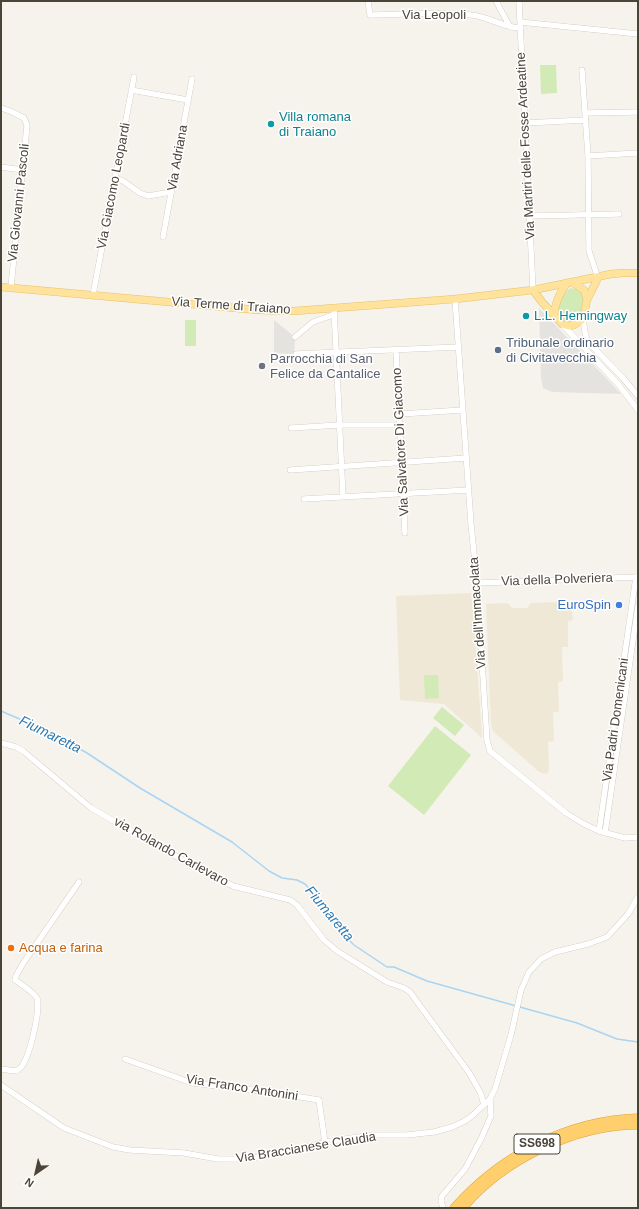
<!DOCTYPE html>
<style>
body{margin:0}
#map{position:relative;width:639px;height:1209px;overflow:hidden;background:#f6f3ec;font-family:Helvetica,sans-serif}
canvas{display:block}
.frame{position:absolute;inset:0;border:2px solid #4b4439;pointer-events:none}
.north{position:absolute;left:16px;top:1153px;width:40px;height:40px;-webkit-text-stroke:3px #fff;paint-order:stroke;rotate:214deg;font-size:11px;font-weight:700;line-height:16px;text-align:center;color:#4b4439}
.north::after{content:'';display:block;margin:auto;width:14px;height:18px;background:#4b4439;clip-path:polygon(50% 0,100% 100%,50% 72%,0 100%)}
</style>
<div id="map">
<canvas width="639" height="1209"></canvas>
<div class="frame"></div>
<div class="north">N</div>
</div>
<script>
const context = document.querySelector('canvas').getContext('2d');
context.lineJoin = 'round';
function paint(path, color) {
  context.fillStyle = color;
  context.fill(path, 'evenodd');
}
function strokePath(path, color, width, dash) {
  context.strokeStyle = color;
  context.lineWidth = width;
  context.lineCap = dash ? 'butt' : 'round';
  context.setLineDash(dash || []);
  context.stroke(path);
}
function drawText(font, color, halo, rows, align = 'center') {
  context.font = font + ' Helvetica,sans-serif';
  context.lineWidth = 3;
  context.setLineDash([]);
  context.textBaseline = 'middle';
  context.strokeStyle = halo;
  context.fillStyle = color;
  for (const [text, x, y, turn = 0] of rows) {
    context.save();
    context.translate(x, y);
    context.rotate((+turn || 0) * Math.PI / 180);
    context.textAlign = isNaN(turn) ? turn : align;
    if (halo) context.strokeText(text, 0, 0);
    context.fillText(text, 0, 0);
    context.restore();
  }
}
const education = new Path2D(`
 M471,593L474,624L472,627L473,633L475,634L482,738L444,704L400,700L396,596Z
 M562,602L568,606L572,611L573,620L568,621V647H562L563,681L558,682L559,712H553L554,741L548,742L549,769L548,773L545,774L539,772L493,731L491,724L486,604L506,603L509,604L512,608H527L531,603Z`);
const green = new Path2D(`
 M540,65H556L557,93L541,94Z
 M571,288L580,290L583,295L584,303L578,319L571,323H565C562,320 558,316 558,312C557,305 564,291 571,288Z
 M185,320H196V346H185Z
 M424,675H438L439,698L425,699Z
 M442,707L464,725L455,736L433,718Z
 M435,726L471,755L424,815L388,786Z`);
const parking = new Path2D(`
 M539,308L607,379L621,394L552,392L543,388L541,378Z
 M274,320L295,337L294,354L274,353Z`);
const stream = new Path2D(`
 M1,711L45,730L87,753L140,788L232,842L269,871L282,878L297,880L305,884L314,894L338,929L354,945L387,967H394L427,981L577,1023L617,1039L638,1042`);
const minor = new Path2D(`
 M368,1L370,15C403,15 437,11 471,15C488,16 503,28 521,28
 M496,1L510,27
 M519,1L533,290
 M520,22L638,34
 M582,70L588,156L589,251L598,278
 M131,90L188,100
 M1,108L10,111L24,118L27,125L11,287
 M585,113L638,112
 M525,123L585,120
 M588,156L638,153
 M1,167L22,170
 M115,178L123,181L140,193L148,196L171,192
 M530,216L619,214
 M163,237L192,79
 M93,295L134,77
 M455,299L471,524L477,583L487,740L490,751L566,813L584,824L599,831L625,838L638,837
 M334,308L343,497
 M583,319L585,332L587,339L592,346L623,378L638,396
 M562,324L618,384L638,410
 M295,337L313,322L333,315
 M396,350L405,533
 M296,354L458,347
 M400,414L463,410
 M291,428L339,425H400
 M290,470L466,458
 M304,499L469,490
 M477,583L638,577
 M1,743L16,747L23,751L91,808L170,853L233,886L290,900L297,905L324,940L337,951L387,982L404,988L410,992L470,1074L481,1094L484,1105
 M599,831L636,577
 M605,833L638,606
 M125,1059L192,1083L270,1092L319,1100L325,1143
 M1,1069C6,1069 15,1073 19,1069C29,1062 41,1009 37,998C34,993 21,984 15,980L16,976L22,965L79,882
 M1,1085L64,1128L113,1147L130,1150L184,1153L218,1159H246L287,1152L331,1141L373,1135H407L434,1132L452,1127L465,1121L473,1115L490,1099L495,1089L511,1035L521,990L529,972L541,959L555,952L588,944L607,937L628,914L638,897
 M443,1208L441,1201L442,1196L465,1169L481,1139L491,1116L490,1099`);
const major = new Path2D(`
 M573,283L584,290L587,300
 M1,287L258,310L294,311L455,299L533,290L611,274L623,273H638
 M533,290L542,302L562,324L569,326L574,325L583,319L587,300L598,278
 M554,316C555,303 559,293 567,283`);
const highway = new Path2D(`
 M454,1208C500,1156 567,1120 638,1118
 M463,1208C503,1160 575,1125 638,1125`);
const markers = [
 [271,124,4,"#0f9aa8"],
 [526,316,4,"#0f9aa8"],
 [498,350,4,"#5c6f8a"],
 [262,366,4,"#6b7280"],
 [619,605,4,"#3f7fe0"],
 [11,948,4,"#e8710a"]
];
const shields = [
 [537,1144,46]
];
const shieldNames = [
 ["SS698",537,1144]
];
const streetNames = [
 ["Via Leopoli",434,15],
 ["Via Martiri delle Fosse Ardeatine",526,146,-93],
 ["Via Adriana",178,158,-80],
 ["Via Giacomo Leopardi",114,186,-79],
 ["Via Giovanni Pascoli",19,203,-84],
 ["Via Terme di Traiano",231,306,4],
 ["Via Salvatore Di Giacomo",401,442,-93],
 ["Via della Polveriera",557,580,-2],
 ["Via dell'Immacolata",478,613,-94],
 ["Via Padri Domenicani",616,720,-82],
 ["via Rolando Carlevaro",171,852,29],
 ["Via Franco Antonini",242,1088,9],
 ["Via Braccianese Claudia",306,1148,-9]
];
const cultureNames = [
 ["Villa romana",279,117],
 ["di Traiano",279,132],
 ["L.L. Hemingway",534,316]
];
const serviceNames = [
 ["Tribunale ordinario",506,343],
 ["di Civitavecchia",506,358]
];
const worshipNames = [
 ["Parrocchia di San",270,359],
 ["Felice da Cantalice",270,374]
];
const shopNames = [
 ["EuroSpin",611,605]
];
const foodNames = [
 ["Acqua e farina",19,948]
];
const waterNames = [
 ["Fiumaretta",50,735,26],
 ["Fiumaretta",329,914,50]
];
paint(education, '#efe8d6');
paint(green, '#d2eab5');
paint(parking, '#e5e3e0');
strokePath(stream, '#a9d4f2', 1.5);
strokePath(minor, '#c2bbae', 6);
strokePath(major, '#e6c16a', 8);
strokePath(highway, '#e0a43c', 9);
strokePath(minor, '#fff', 5.5);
strokePath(major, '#ffe39c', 7);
strokePath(highway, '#ffcf6e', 8);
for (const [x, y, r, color] of markers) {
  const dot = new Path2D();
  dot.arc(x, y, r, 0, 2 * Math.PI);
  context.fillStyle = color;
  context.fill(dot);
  strokePath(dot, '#fff', 1.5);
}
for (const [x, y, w] of shields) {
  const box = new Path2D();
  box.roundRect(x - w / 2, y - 10, w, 20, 3);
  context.fillStyle = '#fff';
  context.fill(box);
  strokePath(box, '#4b4439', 1);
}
drawText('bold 12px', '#4b4439', null, shieldNames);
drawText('13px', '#4b4439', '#fff', streetNames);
drawText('13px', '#0d838f', '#fff', cultureNames, 'left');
drawText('13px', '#4e5e75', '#fff', serviceNames, 'left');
drawText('13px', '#5b616d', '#fff', worshipNames, 'left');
drawText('13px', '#366cbe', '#fff', shopNames, 'right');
drawText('13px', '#c56008', '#fff', foodNames, 'left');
drawText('italic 14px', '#2e7ab2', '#fff', waterNames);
</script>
